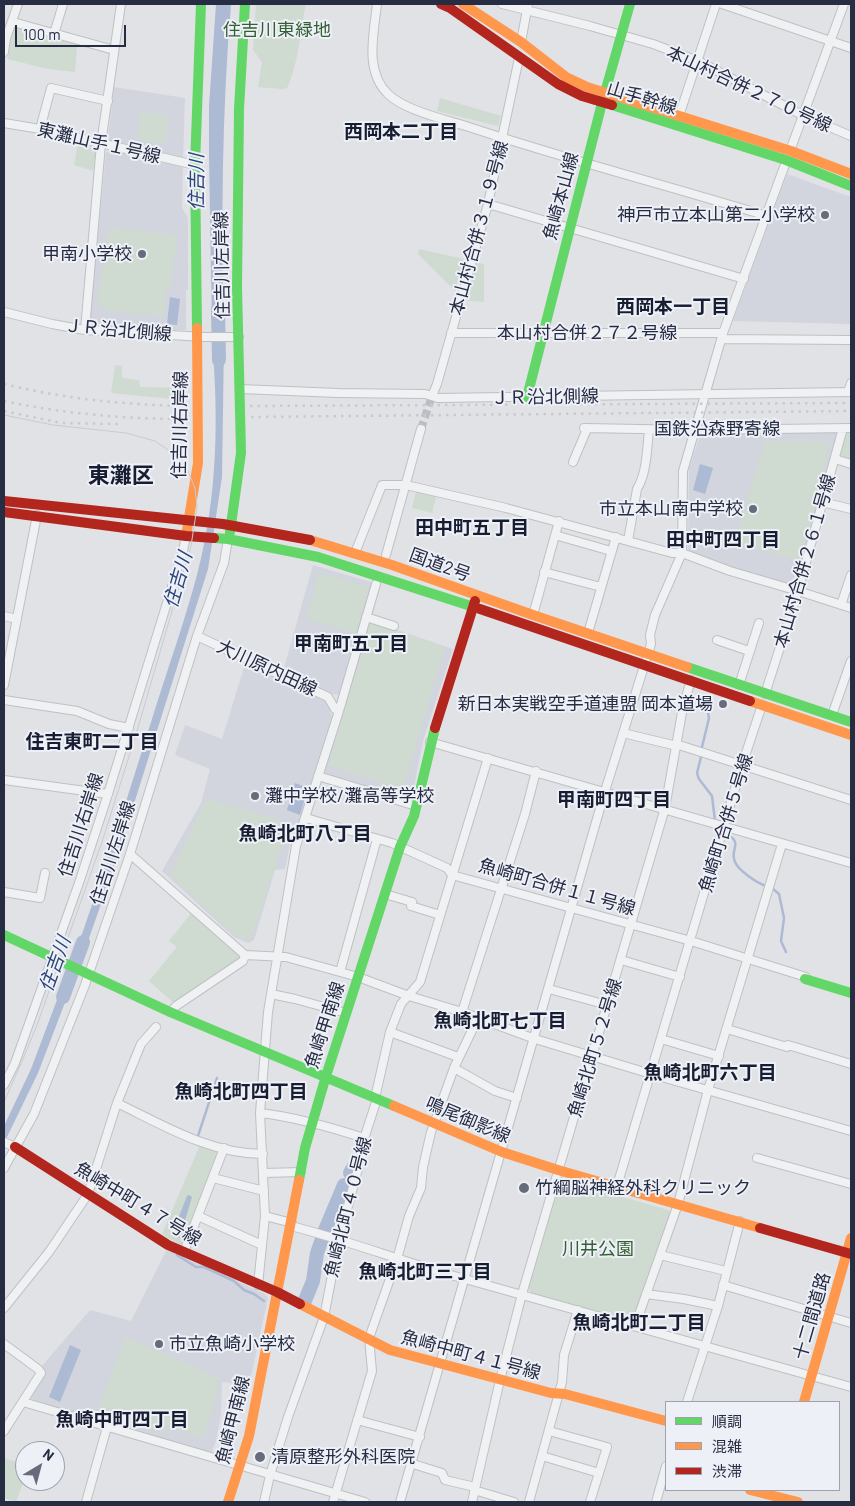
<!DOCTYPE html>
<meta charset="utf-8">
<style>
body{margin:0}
#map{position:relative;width:855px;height:1506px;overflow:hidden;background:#e1e2e6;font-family:Barlow,"Noto Sans JP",sans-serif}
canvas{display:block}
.frame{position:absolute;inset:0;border:5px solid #262c42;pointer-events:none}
.legend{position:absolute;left:665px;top:1401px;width:175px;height:90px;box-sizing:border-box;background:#eef0f7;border:1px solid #9ea2af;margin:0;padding:6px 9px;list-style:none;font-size:15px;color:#262c42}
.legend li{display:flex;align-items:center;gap:10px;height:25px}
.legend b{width:25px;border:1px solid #9ea2af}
.north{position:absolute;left:15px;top:1441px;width:50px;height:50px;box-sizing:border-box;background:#eef0f7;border:1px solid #9ea2af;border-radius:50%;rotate:37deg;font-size:14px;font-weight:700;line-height:20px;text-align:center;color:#262c42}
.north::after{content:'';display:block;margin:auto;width:18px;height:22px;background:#676c7b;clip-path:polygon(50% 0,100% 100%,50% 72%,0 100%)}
.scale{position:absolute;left:15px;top:25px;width:111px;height:22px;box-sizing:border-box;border:2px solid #262c42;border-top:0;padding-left:6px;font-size:15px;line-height:18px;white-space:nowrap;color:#262c42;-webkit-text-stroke:4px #eef0f7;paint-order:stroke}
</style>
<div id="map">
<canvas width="855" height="1506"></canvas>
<div class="frame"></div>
<ul class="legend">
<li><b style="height:6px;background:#63d668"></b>順調</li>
<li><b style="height:6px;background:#ff974d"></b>混雑</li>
<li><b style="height:6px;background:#b3261e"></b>渋滞</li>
</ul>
<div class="north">N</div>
<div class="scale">100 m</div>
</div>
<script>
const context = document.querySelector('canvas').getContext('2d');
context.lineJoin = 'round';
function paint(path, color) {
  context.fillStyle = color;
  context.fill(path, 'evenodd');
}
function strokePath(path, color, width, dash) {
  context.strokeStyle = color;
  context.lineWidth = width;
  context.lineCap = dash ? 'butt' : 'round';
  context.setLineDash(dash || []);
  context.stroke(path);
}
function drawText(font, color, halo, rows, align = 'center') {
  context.font = font + ' Barlow,"Noto Sans JP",sans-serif';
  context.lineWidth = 4;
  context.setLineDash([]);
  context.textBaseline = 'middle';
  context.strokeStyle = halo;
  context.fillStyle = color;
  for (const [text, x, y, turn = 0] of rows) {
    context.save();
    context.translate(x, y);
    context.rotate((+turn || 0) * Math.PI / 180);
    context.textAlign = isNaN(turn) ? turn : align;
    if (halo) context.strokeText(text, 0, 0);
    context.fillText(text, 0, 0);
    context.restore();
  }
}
const built = new Path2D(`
 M114,87L185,98L183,158L110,141L108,138Z
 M110,150L183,165L182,208L188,218V290H186V330L95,328L89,323L106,153Z
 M787,174L851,197V324L733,321Z
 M704,432H837L838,435L796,581L790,585L731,569L688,551L689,468L700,436Z
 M313,565L374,583L340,695L331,694L283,671Z
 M368,620L453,649L423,741L412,797L408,800L325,775L323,772Z
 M246,661L326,700L333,719L311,789L290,845L285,869L275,870L254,940L248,943L234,937L162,871L201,803L210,769L175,755L185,725L222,739Z
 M167,1249L265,1294L268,1298L249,1385L222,1382L221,1415L216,1441L211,1453L34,1402L31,1396L46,1372L41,1367L90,1310L131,1321Z`);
const green = new Path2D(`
 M256,4H306C300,31 299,63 287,88L282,89L258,87L262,62L253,50Z
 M14,27L77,45L75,72L48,69L7,59Z
 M440,98L501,116L498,126L437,111Z
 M141,112L168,115L166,142L152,143L137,140Z
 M78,143L92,146L96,150L93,171L74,165Z
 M112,228L177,235L170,291L165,290V316L106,310L97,302L109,230Z
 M419,249L464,259L455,291L418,254Z
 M474,262L484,264V302L462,300Z
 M115,365L122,366V378L139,380L140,387L184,388L183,400L111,393Z
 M850,432H851V459L842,456L840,453L845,434Z
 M764,441L830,442L818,494L798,560L735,543L753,479L763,450Z
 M416,491L436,497L432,513L412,508Z
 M319,573L369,587L356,633L306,619Z
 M370,622L445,647L403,789L328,766Z
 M209,800L278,819L276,825L288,828L251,939L241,938L235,935L170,875L204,803Z
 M192,912L240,955V960L175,1004L149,981L177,947L169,941Z
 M200,1145L217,1149L220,1154L184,1247L162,1234Z
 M564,1180L668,1210L671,1214L634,1318L628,1320L532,1294L528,1287L558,1183Z
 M125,1337L220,1378L204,1438L167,1427L164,1434L96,1414Z
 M4,1458L25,1465V1478L16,1502L4,1498Z`);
const water = new Path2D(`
 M216,4H231C222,112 221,220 224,328H212L209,156V106Z
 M170,297L180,299L177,325L167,324Z
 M212,342H224L222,477L208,569L115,864L81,961L79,958L74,957C102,878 127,799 152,719C167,670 185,621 198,571C217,497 219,418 212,342Z
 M700,464L713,468L705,494L693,490Z
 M295,783L308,788L300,815L287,810Z
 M66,976L70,979H74L38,1073L6,1139L4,1137V1126L31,1069Z
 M189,1195L192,1197L184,1224L186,1231L182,1239L172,1234L187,1196Z
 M70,1345L81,1350L60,1402L49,1397Z`);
const stream = new Path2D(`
 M702,747L709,718L705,697
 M701,757L697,773L699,779L712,796L715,821
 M727,834C744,844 729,849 735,862C739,871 757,883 766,886
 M772,888L779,894L784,918L781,941L786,952
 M197,1139L217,1078
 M177,1255L196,1267H204L234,1281L244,1290L254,1294L264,1301`);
const river = new Path2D(`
 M218,309L219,360
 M63,997L83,942
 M350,1173L357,1161
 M325,1230L344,1185
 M304,1303L313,1281L317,1253L322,1239`);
const streetTunnel = new Path2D(`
 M421,429L432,396`);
const street = new Path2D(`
 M377,4C374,33 364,71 388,94C405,111 448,120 472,128C569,160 669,186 767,216
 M502,4L590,26L653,44L698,61L804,116L851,136
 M722,4L851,48
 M13,22L114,50
 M54,34L63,4
 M521,42L528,4
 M4,52L6,38L18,4
 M679,116L716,4
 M4,123L40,129L195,165
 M40,129L51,88L108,101
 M488,204L744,279
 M4,312L52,324L85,330L204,337H239
 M85,330L101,144L121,4
 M451,333H723
 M722,339L851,340
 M240,389L338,393L425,394L438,398L851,392
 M848,392L851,383
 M432,396L437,384L488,204L519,58
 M584,428L695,430L851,428
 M835,459L851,464
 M573,462L587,429
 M822,502L851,509
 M555,535L611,551
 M628,541L637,489C647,473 647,448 649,430
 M355,553L382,485H406L506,508L672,553H682L730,571L798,591L851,608
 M386,555L421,429
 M544,572L601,587
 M841,605L851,575
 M533,615L559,521
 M4,616L17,619
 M366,617L394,626
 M588,633L616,537
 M197,636L328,697L335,709L339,711
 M717,640L749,651
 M4,685L37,515
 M739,685L759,623
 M765,694L798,591L843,428
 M4,700L77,711L109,724L129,728
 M832,715L851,661
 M623,733L677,746L679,745L851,800
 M430,742L851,863
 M318,776L416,806
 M4,780L108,794
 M306,818L392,843L447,868L452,875L691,941L806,977
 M130,854L245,955L286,957L358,977L409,996L462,1012L535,1039L651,1074L851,1131
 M4,892L40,898L45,873
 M385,894L412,902L411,906L440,915
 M621,960L680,977
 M340,972L377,839
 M549,989L607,1005
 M271,994L295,999L346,1013
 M170,1012L176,1006L243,961L245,955
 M462,1012L525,814L536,771
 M727,1029L787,1047
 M390,1032L458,1057
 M661,1039L719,1056
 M788,1045L851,1064
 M454,1068L495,1091L517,1098
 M4,1085L15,1063L80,880L108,794L183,551L186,536
 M375,1098L390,1032L401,1004L420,982L488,758
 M117,1103C163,1125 210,1154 263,1154
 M260,1113C296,1117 330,1127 364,1138
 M4,1142L15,1147
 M757,1158L851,1184
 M4,1168L34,1114L85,985L130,854L197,636L224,563L228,539
 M264,1173L301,1172
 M213,1178L264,1191
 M617,1186L742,765L762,705
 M198,1216L262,1245
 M265,1216L292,1223
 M291,1226C350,1241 406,1263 465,1279C594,1315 723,1350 851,1387
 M184,1252L224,1148
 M660,1255L726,1271
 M258,1285L265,1216L260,1113L268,1012L296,846L339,711L376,584
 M723,1285L851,1323
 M646,1294L684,1299L718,1306
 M4,1308L49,1252L88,1194L117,1103L141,1044L156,1027
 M635,1326L678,1204L708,1090L782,844
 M4,1344L38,1369L41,1373L4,1431
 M23,1402L365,1502
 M687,1402L718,1306L740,1221
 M357,1420L420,1437
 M549,1431L607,1447L590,1502
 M542,1456L599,1473
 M413,1464L442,1473L445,1480L475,1487
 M474,1490L514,1502
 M86,1502L107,1427
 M264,1502L270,1475L288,1417L324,1317L339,1239L364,1147L363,1142L377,1099
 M333,1502L372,1371L369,1338L397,1259L409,1216L421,1188L423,1167L431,1132L454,1068L478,1018
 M400,1502L605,791L651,644L650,635L655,615L682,553L683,471L723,333L844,4
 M472,1502L500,1380L522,1294L665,808L683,707L691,680
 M529,1502L562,1382L564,1355L578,1310
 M656,1502L666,1466`);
const fast = new Path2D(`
 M612,105L786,160L851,186
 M197,328L195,165L201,4
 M527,397L602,103L630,4
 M230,532L241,453L237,287L239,109L245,4
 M214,538L228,539L318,557L480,609
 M687,667L851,722
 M4,935L170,1012L394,1106
 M805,979L851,993
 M299,1180L305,1148L326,1076L400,847L414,816L435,728`);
const slow = new Path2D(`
 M463,4L521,42L566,77L587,87L791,151L851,174
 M186,536L198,463L197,328
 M310,540L392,565L533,615L687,667
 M750,701L851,735
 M394,1106L502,1152L558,1170L760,1228
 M300,1304L390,1350L551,1393L565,1394L666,1421
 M804,1402L851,1238
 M750,1490L798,1502
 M228,1502L249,1436L299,1180`);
const jam = new Path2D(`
 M441,4L450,8L558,84L582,96L612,105
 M4,501L223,524L310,540
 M4,512L186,536L214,538
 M480,609L750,701
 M435,728L475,601
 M15,1147L168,1245L277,1292L300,1304
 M760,1228L851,1254`);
const tram = new Path2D(`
 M4,415L53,425L126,433L155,441L174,454L188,471L195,488L197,507L191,546L137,731L102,842L37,1025L23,1059L4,1102`);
const rail = new Path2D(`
 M4,384C65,399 126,405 189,406
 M4,401C65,414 126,419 189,419
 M250,406L851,403
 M4,411L61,423L121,424
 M251,417L851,411`);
const markers = [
 [825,215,5,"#676c7b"],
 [142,254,5,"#676c7b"],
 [753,509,5,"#676c7b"],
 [723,704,5,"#676c7b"],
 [255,796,5,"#676c7b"],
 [524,1188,6,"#676c7b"],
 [159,1344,5,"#676c7b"],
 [260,1457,6,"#676c7b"]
];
const parkNames = [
 ["住吉川東緑地",277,30],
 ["川井公園",598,1249]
];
const streetNames = [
 ["本山村合併２７０号線",749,89,25],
 ["山手幹線",642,98,17],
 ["東灘山手１号線",99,143,13],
 ["魚崎本山線",561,196,-75],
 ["本山村合併３１９号線",479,228,-75],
 ["住吉川左岸線",222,265,-91],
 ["ＪＲ沿北側線",118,330,5],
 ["本山村合併２７２号線",587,333],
 ["ＪＲ沿北側線",545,397,-1],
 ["住吉川右岸線",180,425,-89],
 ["国鉄沿森野寄線",717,429],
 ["本山村合併２６１号線",805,561,-74],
 ["国道2号",440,565,20],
 ["大川原内田線",267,668,25],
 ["魚崎町合併５号線",726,823,-73],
 ["住吉川右岸線",81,825,-72],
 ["住吉川左岸線",113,853,-72],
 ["魚崎町合併１１号線",557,887,16],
 ["魚崎甲南線",325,1025,-72],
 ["魚崎北町５２号線",595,1048,-73],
 ["鳴尾御影線",468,1120,23],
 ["魚崎中町４７号線",138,1204,31],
 ["魚崎北町４０号線",348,1207,-76],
 ["十二間道路",812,1316,-74],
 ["魚崎中町４１号線",471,1355,15],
 ["魚崎甲南線",233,1420,-76]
];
const poiNames = [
 ["神戸市立本山第二小学校",815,215],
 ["甲南小学校",132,254],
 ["市立本山南中学校",743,509],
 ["新日本実戦空手道連盟 岡本道場",713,704],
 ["灘中学校/灘高等学校",265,796,"left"],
 ["竹綱脳神経外科クリニック",535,1188,"left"],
 ["市立魚崎小学校",169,1344,"left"],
 ["清原整形外科医院",271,1457,"left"]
];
const neighbourhoodNames = [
 ["西岡本二丁目",401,132],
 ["西岡本一丁目",673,307],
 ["田中町五丁目",472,528],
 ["田中町四丁目",723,540],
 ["甲南町五丁目",351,644],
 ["住吉東町二丁目",92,742],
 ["甲南町四丁目",614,800],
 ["魚崎北町八丁目",305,834],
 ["魚崎北町七丁目",500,1021],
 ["魚崎北町六丁目",710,1073],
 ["魚崎北町四丁目",241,1092],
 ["魚崎北町三丁目",425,1272],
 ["魚崎北町二丁目",639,1323],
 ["魚崎中町四丁目",122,1420]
];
const waterNames = [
 ["住吉川",197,182,-90],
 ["住吉川",178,580,-74],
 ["住吉川",55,964,-70]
];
const districtNames = [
 ["東灘区",121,476]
];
paint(built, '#d2d5dd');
paint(green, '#cfdad0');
paint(water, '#acbad4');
strokePath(stream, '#acbad4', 2.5);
strokePath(river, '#acbad4', 14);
strokePath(streetTunnel, '#bcbec5', 8, [8, 4]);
strokePath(street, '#bfc0c4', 10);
strokePath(street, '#f0f1f3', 8);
strokePath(fast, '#63d668', 10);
strokePath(slow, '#ff974d', 10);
strokePath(jam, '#b3261e', 10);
strokePath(tram, '#c9cace', 1);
strokePath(rail, '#c9cace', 2.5, [2.5, 5]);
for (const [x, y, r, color] of markers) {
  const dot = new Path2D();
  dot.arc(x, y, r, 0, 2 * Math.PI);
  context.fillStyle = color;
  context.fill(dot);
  strokePath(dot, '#eef0f7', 2);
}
drawText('18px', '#345f32', '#eef0f7', parkNames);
drawText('18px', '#262c42', '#eef0f7', streetNames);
drawText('18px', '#262c42', '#eef0f7', poiNames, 'right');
drawText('bold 19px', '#181e32', '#eef0f7', neighbourhoodNames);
drawText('italic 19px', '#2c4579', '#eef0f7', waterNames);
drawText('bold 22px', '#181e32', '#eef0f7', districtNames);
</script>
